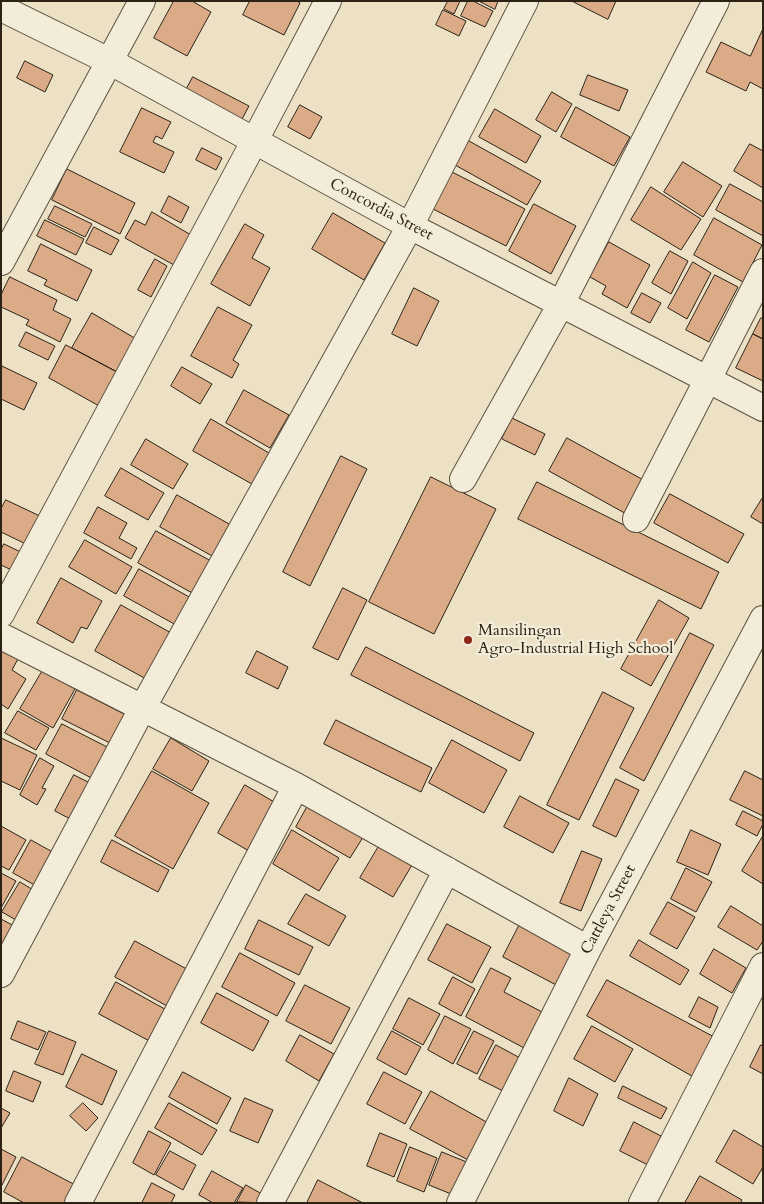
<!DOCTYPE html>
<style>
body{margin:0}
#map{position:relative;width:764px;height:1204px;overflow:hidden;background:#ece1c5;font-family:Cardo,serif}
canvas{display:block}
.frame{position:absolute;inset:0;border:2px solid #2c2215;pointer-events:none}
</style>
<div id="map">
<canvas width="764" height="1204"></canvas>
<div class="frame"></div>
</div>
<script>
const context = document.querySelector('canvas').getContext('2d');
context.lineJoin = 'round';
function paint(path, color) {
  context.fillStyle = color;
  context.fill(path, 'evenodd');
}
function strokePath(path, color, width, dash) {
  context.strokeStyle = color;
  context.lineWidth = width;
  context.lineCap = dash ? 'butt' : 'round';
  context.setLineDash(dash || []);
  context.stroke(path);
}
function drawText(font, color, halo, rows, align = 'center') {
  context.font = font + ' Cardo,serif';
  context.lineWidth = 4.5;
  context.setLineDash([]);
  context.textBaseline = 'middle';
  context.strokeStyle = halo;
  context.fillStyle = color;
  for (const [text, x, y, turn = 0] of rows) {
    context.save();
    context.translate(x, y);
    context.rotate((+turn || 0) * Math.PI / 180);
    context.textAlign = isNaN(turn) ? turn : align;
    if (halo) context.strokeText(text, 0, 0);
    context.fillText(text, 0, 0);
    context.restore();
  }
}
const building = new Path2D(`
 M174,1H192L211,12L187,56L154,38Z
 M250,1H297L300,3L284,35L243,15Z
 M448,1H460L454,14L444,9Z
 M468,1H473L493,11L485,27L461,16Z
 M479,1H498L495,9Z
 M572,1H616L608,19Z
 M443,10L466,21L459,36L436,25Z
 M763,29V89L750,82L746,91L706,72L721,42L750,56Z
 M25,61L53,75L45,92L17,78Z
 M588,75L628,90L619,111L580,95Z
 M193,77L249,106L242,119L186,90Z
 M552,92L572,104L556,132L536,120Z
 M300,105L322,117L310,139L288,127Z
 M576,107L630,137L614,166L561,137Z
 M142,108L171,122L162,139L156,136L153,142L174,152L164,173L120,152Z
 M495,109L541,136L526,163L479,137Z
 M469,141L541,181L527,205L455,165Z
 M750,144L763,151V188L734,171Z
 M202,148L222,158L216,170L196,160Z
 M683,162L722,186L703,217L664,192Z
 M67,169L135,203L120,234L52,200Z
 M450,171L525,209L506,246L431,208Z
 M730,184L763,202V236L716,210Z
 M651,187L701,219L681,250L631,220Z
 M169,196L189,207L181,223L161,212Z
 M534,204L576,226L551,274L509,251Z
 M55,206L92,224L85,237L48,219Z
 M152,212L191,235L174,265L125,238L135,220L145,225Z
 M333,213L385,243L364,280L312,249Z
 M714,218L762,245L743,282L694,255Z
 M45,220L84,239L76,255L37,236Z
 M245,224L264,235L252,258L270,268L250,306L211,284Z
 M94,227L119,240L111,255L86,243Z
 M609,242L650,265L627,308L602,294L606,286L590,277Z
 M41,244L92,270L77,301L44,285L47,280L28,271Z
 M670,251L688,261L671,294L652,283Z
 M155,259L167,266L151,297L138,290Z
 M693,262L711,273L687,319L668,308Z
 M715,275L738,287L709,342L686,330Z
 M10,277L57,300L53,310L71,319L60,342L26,325L29,320L1,307V295Z
 M414,288L439,301L417,346L392,334Z
 M642,293L661,303L650,323L631,313Z
 M218,307L252,325L233,360L239,364L232,378L191,356Z
 M92,313L138,340L119,373L72,348Z
 M761,318H763V339L753,334Z
 M26,332L55,346L48,360L19,346Z
 M753,334L763,339V381L736,368Z
 M66,345L119,373L101,407L49,378Z
 M2,366L37,383L24,410L1,399Z
 M182,367L212,384L200,404L171,386Z
 M244,390L289,415L270,448L226,423Z
 M512,418L545,434L535,455L502,439Z
 M211,419L269,453L252,484L193,451Z
 M567,438L649,483L630,516L549,471Z
 M146,439L188,464L173,489L131,465Z
 M341,456L367,469L310,586L283,572Z
 M121,468L164,493L148,520L105,496Z
 M431,477L496,509L434,634L369,602Z
 M537,482L719,572L701,609L518,519Z
 M670,494L744,534L728,563L654,523Z
 M177,495L231,525L214,557L160,527Z
 M763,497V524L751,517Z
 M6,500L42,517L28,545L1,532V509Z
 M98,507L127,523L119,538L137,548L131,559L84,533Z
 M156,531L211,561L194,594L138,563Z
 M85,540L132,567L116,594L69,567Z
 M4,544L27,555L18,573L1,565V550Z
 M139,569L191,598L176,625L124,596Z
 M61,578L102,601L87,629L81,627L73,643L37,623Z
 M343,588L367,600L338,660L313,648Z
 M659,600L689,618L651,686L621,669Z
 M121,605L173,634L148,680L95,651Z
 M690,633L714,645L644,781L620,768Z
 M1,646L19,657L12,670L26,679L8,709L1,704Z
 M366,647L534,733L520,761L351,675Z
 M257,651L288,667L278,689L246,673Z
 M43,670L75,689L53,728L20,709Z
 M77,690L128,716L114,745L62,719Z
 M603,692L634,708L579,820L547,805Z
 M18,711L49,728L36,750L5,733Z
 M336,720L432,768L421,792L324,744Z
 M62,724L113,750L97,781L46,754Z
 M1,738L37,755L20,790L1,781Z
 M171,738L209,761L192,791L153,769Z
 M452,740L507,770L484,813L429,783Z
 M40,758L54,766L42,788L46,789L37,805L20,795Z
 M152,771L209,803L173,869L115,836Z
 M745,771L763,780V816L730,800Z
 M74,775L96,786L76,822L55,811Z
 M616,779L639,790L616,837L593,826Z
 M245,785L276,803L249,851L218,833Z
 M520,796L569,823L553,853L504,827Z
 M310,802L365,834L350,858L296,827Z
 M743,811L763,821V824L757,836L736,825Z
 M1,826L26,840L9,870L1,866Z
 M292,830L339,858L319,891L273,864Z
 M691,830L721,844L708,875L677,862Z
 M763,836V884L742,871Z
 M31,840L58,855L40,888L13,873Z
 M112,840L169,870L158,892L101,862Z
 M379,846L412,865L393,897L360,878Z
 M582,851L602,859L581,911L560,903Z
 M686,868L712,882L696,912L671,899Z
 M1,873L16,881L1,908Z
 M20,882L40,894L23,924L2,912Z
 M306,894L346,916L329,946L288,924Z
 M668,902L695,917L677,949L650,934Z
 M731,906L763,926V941L757,950L718,927Z
 M1,919L16,927L1,952Z
 M259,920L313,947L299,975L245,949Z
 M522,920L579,950L560,987L503,957Z
 M447,924L491,947L472,983L428,960Z
 M639,940L689,970L680,985L630,956Z
 M135,941L194,973L174,1010L115,977Z
 M714,949L746,968L732,993L700,974Z
 M240,953L295,983L277,1016L222,987Z
 M491,968L511,978L504,992L544,1013L526,1049L466,1017Z
 M453,977L475,989L461,1016L439,1004Z
 M607,980L718,1039L697,1079L587,1016Z
 M116,982L172,1013L155,1044L99,1014Z
 M305,985L350,1008L331,1044L286,1021Z
 M217,993L269,1021L253,1051L201,1023Z
 M699,997L718,1007L710,1028L689,1017Z
 M409,998L440,1014L423,1045L393,1029Z
 M445,1016L471,1029L453,1064L428,1050Z
 M18,1021L46,1032L38,1050L11,1039Z
 M592,1026L633,1049L615,1082L574,1059Z
 M49,1031L76,1042L63,1075L35,1064Z
 M392,1031L421,1047L406,1075L377,1059Z
 M474,1031L494,1041L477,1074L457,1064Z
 M300,1035L334,1054L319,1081L286,1061Z
 M496,1045L524,1060L507,1093L479,1079Z
 M761,1045L763,1046V1074L750,1067Z
 M82,1054L117,1071L102,1105L66,1087Z
 M14,1071L41,1082L33,1102L6,1091Z
 M183,1072L231,1098L217,1124L169,1097Z
 M384,1072L422,1092L405,1124L367,1104Z
 M569,1078L598,1094L583,1126L554,1111Z
 M623,1086L667,1108L661,1119L618,1098Z
 M431,1091L490,1124L470,1161L410,1129Z
 M245,1098L273,1110L258,1143L230,1131Z
 M83,1103L98,1118L86,1131L70,1116Z
 M169,1103L217,1130L202,1155L155,1128Z
 M1,1108L10,1113L1,1128Z
 M634,1122L661,1136L648,1165L620,1151Z
 M734,1130L763,1147V1167L753,1184L716,1162Z
 M149,1131L171,1143L154,1175L133,1163Z
 M380,1133L407,1144L394,1177L367,1166Z
 M410,1147L437,1158L424,1192L397,1181Z
 M1,1149L16,1157L1,1187Z
 M170,1151L196,1165L183,1190L156,1175Z
 M442,1152L469,1163L456,1196L429,1185Z
 M22,1157L83,1189L76,1203H24L4,1192Z
 M212,1171L243,1188L234,1203H213L199,1195Z
 M700,1176L742,1200L740,1203H685Z
 M318,1180L363,1203H307Z
 M152,1183L175,1195L171,1203H142Z
 M246,1185L269,1198L267,1203L237,1202Z`);
const minor = new Path2D(`
 M1,8L111,62L410,226L763,408
 M1,262L142,1
 M463,479L561,304L716,1
 M636,519L763,272
 M1,614L254,142L328,1
 M1,636L296,786L588,949
 M1,974L143,707L410,226L525,1
 M78,1203L296,786
 M270,1203L447,870
 M460,1203L588,949L763,619
 M642,1203L763,966`);
const markers = [
 [468,640,5,"#8f2418"]
];
const streetNames = [
 ["Concordia Street",381,210,28],
 ["Cattleya Street",609,910,-62]
];
const poiNames = [
 ["Mansilingan",478,631],
 ["Agro-Industrial High School",478,649]
];
paint(building, '#dbab87');
strokePath(building, '#2c2215', 1);
strokePath(minor, '#5c5241', 28);
strokePath(minor, '#f3ecd9', 26);
for (const [x, y, r, color] of markers) {
  const dot = new Path2D();
  dot.arc(x, y, r, 0, 2 * Math.PI);
  context.fillStyle = color;
  context.fill(dot);
  strokePath(dot, '#f3ecd9', 2);
}
drawText('16px', '#2c2215', '#f3ecd9', streetNames);
drawText('16px', '#2c2215', '#f3ecd9', poiNames, 'left');
</script>
